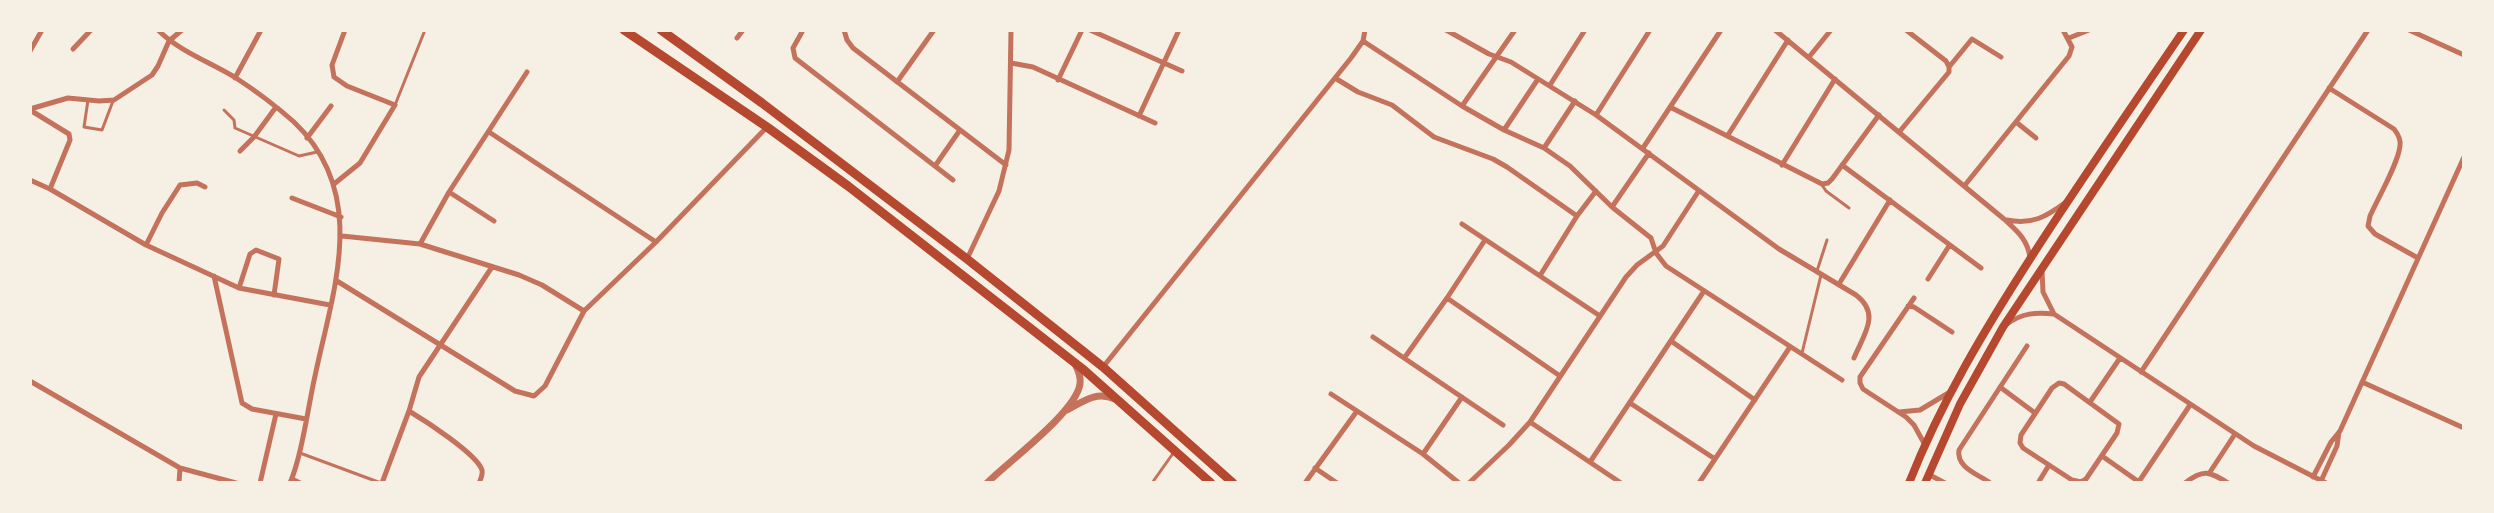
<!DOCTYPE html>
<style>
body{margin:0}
#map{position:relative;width:2494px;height:513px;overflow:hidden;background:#f6efe4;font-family:"Fira Sans",sans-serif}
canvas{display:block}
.frame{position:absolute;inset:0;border:32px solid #f6efe4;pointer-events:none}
</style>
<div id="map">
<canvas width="2494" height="513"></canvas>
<div class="frame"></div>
</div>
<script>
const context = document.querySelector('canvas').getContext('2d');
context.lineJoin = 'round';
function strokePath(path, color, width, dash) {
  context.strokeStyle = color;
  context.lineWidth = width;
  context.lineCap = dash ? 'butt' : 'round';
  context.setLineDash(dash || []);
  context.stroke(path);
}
const service = new Path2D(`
 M88,100L84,127L102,130L113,101
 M395,105L425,30
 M224,110L234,120L235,128L299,156L317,152
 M1822,185L1826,191L1849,208
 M1817,271L1827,240
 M1802,353L1821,275
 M300,453L381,483
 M1152,483L1174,452`);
const minor = new Path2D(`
 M158,30C180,52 210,62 236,78C256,91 276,106 294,122C370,194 333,290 315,376C308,407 302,455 290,483
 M844,30L847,40L853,48L1006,165
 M1090,30L1182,71
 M1446,30L1489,54L1511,62L1596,115L1779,249L1856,295C1881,314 1864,334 1854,358
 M1775,30L2004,219C2018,232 2027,239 2030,257
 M2409,30L2464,55
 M802,32L793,48L795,58L953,180
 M737,38L743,30
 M2069,38L2089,30
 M1363,41L1462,106L1504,130L1544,148L1570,166L1612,207L1651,238L1656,253L1666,266L1842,380
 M73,49L91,30
 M30,51L42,30
 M1809,57L1831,30
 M1011,63L1033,67L1155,123
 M1949,67L1972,39L2001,57
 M235,78L261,30
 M1335,78L1358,92L1392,105L1434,137L1493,159L1507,167L1577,216
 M1058,80L1082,30
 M897,82L934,30
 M1550,85L1585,30
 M2329,88L2394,129C2398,134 2401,140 2400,146C2398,164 2378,198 2370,216L2368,226L2375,234L2418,258
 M1462,106L1515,30
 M1670,107L1822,184L1828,183L1832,179L1879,115
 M30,109L68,98L99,101L114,100L152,75L158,66L169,41L182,30
 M30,110L69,134L70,140L50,189
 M1596,115L1650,30
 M1139,116L1179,30
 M2016,122L2036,138
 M1504,130L1538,79
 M1900,131L1949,72V67L1946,61L1906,30
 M489,132L656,242
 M1728,135L1788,40
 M307,138L331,106
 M1544,148L1575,101
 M1643,148L1721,30
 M240,151L254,137L276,107
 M1782,165L1835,79
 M1842,165L1981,268
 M935,166L960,130
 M30,180L50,189L146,245L239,288L330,305
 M334,184L360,163L395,105L347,86L334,77L332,65L345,30
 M1965,185L2069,56L2072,47L2063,30
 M449,192L494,221
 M292,198L341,217
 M1612,207L1649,153
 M2007,220C2032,225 2046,217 2066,202
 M1462,224L1600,316
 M342,236L420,244L519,275L542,285L584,311
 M420,244L449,192L527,72
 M146,245L162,213L180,185L197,183L205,187
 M967,259L999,191L1009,150L1011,30
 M2042,270L2043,292L2054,314L2254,446L2326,483
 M1541,274L1577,216L1596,191
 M214,276L242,403L252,409L306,419
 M1928,279L1949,246
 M337,281L515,391L534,396L545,386L584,311L656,242L767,127
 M1839,284L1890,200
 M239,288L250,254L256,250L279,259L274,295
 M1447,298L1560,376
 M1914,298L1860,377V383L1863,389L1906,417L1914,425L1925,445
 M1908,306L1914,307L1952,332
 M2007,324C2022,313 2036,312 2054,314
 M1373,337L1503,425
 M1671,341L1755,400
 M1405,357L1447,298L1485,240
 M1103,367L1351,58L1363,41L1365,30
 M2141,372L2368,30
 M30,381L180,468L236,483
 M2362,382L2464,428
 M2059,383L2064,384L2119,424L2117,433L2086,479L2081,482L2072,480L2023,448L2020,443L2021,435L2052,388Z
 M2000,387L2035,413
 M1331,394L1423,454L1459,483
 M2090,402L2120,358
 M1630,403L1715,459
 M409,411C424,420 477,454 482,470C483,475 481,478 479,483
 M1899,412L1920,410L1950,392
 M1530,422L1621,483
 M1423,454L1462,397
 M2102,456L2139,482
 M1590,462L1704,291
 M1315,468L1337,483
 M2210,472L2235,434
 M1928,474L1945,483
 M2313,477L2331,442L2340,431L2464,157
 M292,479L300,483
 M2321,481L2337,446L2339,432
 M1989,482C1977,474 1956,467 1959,450L2027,346
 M179,483L180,468
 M260,483L276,414
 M382,483L409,411L419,377L492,267
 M1305,483L1357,411
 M1469,483L1509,445L1530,422L1626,277L1637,265L1663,246L1698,192
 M1699,483L1790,347
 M2038,483L2049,465
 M2138,483L2190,405
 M2185,483C2204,468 2210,472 2228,483`);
const tertiary = new Path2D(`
 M1067,410C1084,401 1096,391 1115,399
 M987,483C1009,461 1076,412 1080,384C1081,377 1079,372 1076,366`);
const secondary = new Path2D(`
 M1909,483C1941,402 1985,329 2032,256C2081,180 2133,105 2184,30
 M1925,483L1960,404L2003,327L2201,30`);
const primary = new Path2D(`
 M624,30L767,127L848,186L1084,370L1211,483
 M661,30L762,103L967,259L1103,367L1233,483`);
strokePath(service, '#c5725c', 3);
strokePath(minor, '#c5725c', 5);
strokePath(tertiary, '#c5725c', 7);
strokePath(secondary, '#b5482f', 8);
strokePath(primary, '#b5482f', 9);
</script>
